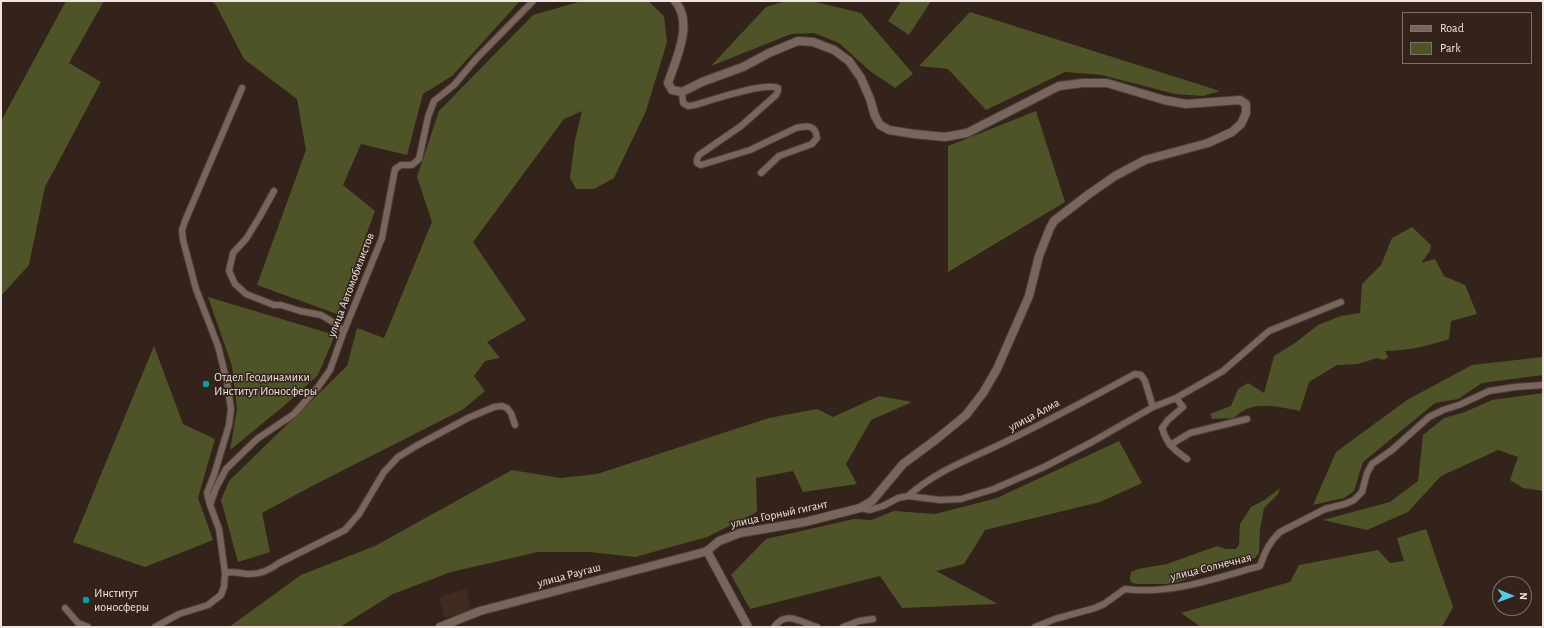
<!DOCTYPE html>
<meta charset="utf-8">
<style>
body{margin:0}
#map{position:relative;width:1544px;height:628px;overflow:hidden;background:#33231b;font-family:"Alegreya Sans",sans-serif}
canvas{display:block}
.frame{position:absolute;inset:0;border:2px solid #f0e5e0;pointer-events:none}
.legend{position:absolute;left:1402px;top:12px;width:130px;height:52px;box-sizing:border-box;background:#33231b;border:1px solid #7f716a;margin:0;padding:5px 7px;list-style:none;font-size:12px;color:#f0e5e0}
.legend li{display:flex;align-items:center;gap:8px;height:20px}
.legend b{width:20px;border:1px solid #7f716a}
.north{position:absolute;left:1492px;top:576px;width:40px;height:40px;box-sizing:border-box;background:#33231b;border:1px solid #7f716a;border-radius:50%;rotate:91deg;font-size:11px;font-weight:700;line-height:16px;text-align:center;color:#f0e5e0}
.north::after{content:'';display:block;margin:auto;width:14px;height:18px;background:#5ac8e6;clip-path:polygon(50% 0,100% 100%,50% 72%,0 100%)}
</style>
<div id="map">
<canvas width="1544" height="628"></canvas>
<div class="frame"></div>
<ul class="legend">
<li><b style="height:5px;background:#78665c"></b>Road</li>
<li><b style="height:11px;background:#4f5428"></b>Park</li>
</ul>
<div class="north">N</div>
</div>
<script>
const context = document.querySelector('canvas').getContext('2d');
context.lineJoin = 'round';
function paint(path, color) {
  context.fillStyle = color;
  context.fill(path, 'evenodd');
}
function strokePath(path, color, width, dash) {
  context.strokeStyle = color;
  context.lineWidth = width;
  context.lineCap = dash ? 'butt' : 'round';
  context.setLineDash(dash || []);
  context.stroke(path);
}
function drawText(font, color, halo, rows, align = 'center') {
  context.font = font + ' "Alegreya Sans",sans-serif';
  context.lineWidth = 3;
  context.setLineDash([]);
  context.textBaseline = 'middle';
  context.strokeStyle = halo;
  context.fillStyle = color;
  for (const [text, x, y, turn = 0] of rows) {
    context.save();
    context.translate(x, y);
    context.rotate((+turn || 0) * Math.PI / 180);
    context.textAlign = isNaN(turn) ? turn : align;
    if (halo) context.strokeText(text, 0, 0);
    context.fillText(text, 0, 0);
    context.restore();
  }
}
const built = new Path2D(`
 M466,589L472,610L445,618L439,597Z`);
const green = new Path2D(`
 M66,1H104L69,63L101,82L45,187L29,265L1,296V121Z
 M211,1H520L452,76L423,94L407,155L361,144L343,185L375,211L337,314L257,285L306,150L297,99L244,59L216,5Z
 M582,1H648L664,16L667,42L646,111L614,178L594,189H576L570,178L575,140L582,111L564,119L473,242L526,320L487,342L500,358L485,361L474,376L485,391L462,410L312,486L262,513L270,552L238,562L221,500L229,481L347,366L357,328L384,338L432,222L417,177L439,111L533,15Z
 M786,1H812L861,13L913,74L895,88L870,71L839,43L814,33L791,34L711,66L766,7Z
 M901,1H931L909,35L888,21Z
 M970,12L1220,91L1203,96L1175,94L1102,75L1065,72L986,110L948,69L919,66Z
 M1036,111L1065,202L948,272V146Z
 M1412,227L1431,245L1430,251L1421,263L1435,259L1444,276L1465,285L1477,314L1451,321L1449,339C1428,346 1407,351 1385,351L1388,357L1384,360L1377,358L1358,364L1337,365L1309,382L1300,411C1276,407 1253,399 1234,418L1212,419L1210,414L1231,406L1238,389L1248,383L1264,393L1274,356L1295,343L1318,325L1341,316L1360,313L1362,284L1381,265L1392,238Z
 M208,297L335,335L318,375L285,405L230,450L237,409L232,366Z
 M154,346L183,424L215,439L198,498L213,540L145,567L73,542Z
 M1543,357V375L1482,383L1458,399L1435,403L1363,462L1354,491L1344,498L1313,505L1336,452L1407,400L1472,365Z
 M1543,393V491L1523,488L1510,480L1518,457L1498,450L1441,476L1408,512L1367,530L1323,520L1390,502L1418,481L1423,435L1444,418L1465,412L1492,400Z
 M879,396L912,402L871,420L846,464L857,484L803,492L793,471L756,478L757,512L707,537L635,557L590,552H538L451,572L393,594L340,627H229L301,575L375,546L512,470L560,478L597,474L769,418L817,409L833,417Z
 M1119,441L1142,483L1100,502L985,530L964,564L936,571L998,604L902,608L880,576L750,609L731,575L766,539L854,519L871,520L894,511L935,514L997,498Z
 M1280,488L1278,494L1264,508L1260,529L1259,553L1255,558L1244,562L1229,564L1178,582L1165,584H1136L1131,582L1130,578L1131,572L1138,569L1167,564L1217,546L1225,549H1236L1239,545L1240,524L1251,507L1266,499Z
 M1426,529L1453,607L1442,627H1201L1181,613L1290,582L1299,565L1378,550L1390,563L1404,561L1397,538Z`);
const minor = new Path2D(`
 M682,92L683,103L688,106L695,105C711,100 765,82 778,88V91L776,95L741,126L699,155L697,159V163L701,165L750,150L796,128C807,125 816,125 817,138L812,144L779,156L761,173
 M274,191L259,218L246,239L233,253L229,271L235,284L246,294L274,305H281L300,311L321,315L333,322L344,331
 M1176,398L1183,407L1168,420L1162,428C1167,444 1173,449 1187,459
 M1170,445L1190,433L1247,419
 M908,496C937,470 973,458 1007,441C1050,420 1092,397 1135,374L1141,375L1145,381L1153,407
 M210,505L207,493L214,475L229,425L231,409L227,382L218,346L196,289L183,240L182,230L185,221L242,88
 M860,508L870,510L883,506L898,498L908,496L940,500L961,499L994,489L1044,467L1092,442L1153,407L1176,398L1211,378L1223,371L1269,331L1341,302
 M225,573C233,571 239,573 247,574C260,575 270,570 279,563L345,530L359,514L384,472L398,457L416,446L468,418L494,407L502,406L507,408L511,413L515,425
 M65,608L78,623L88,627
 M155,627L179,614L208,605L221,595L224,587L225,573L219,529L210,505L216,488L226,469L257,439L294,414L318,387L330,370L344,331L382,238L395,169L401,165H412L419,159L428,117L434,101L454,85L476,59L533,1
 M774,627C786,610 800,622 817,627
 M843,627L859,621L873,619
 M1035,627L1055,619L1095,608L1104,604L1125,589C1171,595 1216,578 1260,566C1264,553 1270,541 1280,532L1325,509L1345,504L1354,500L1362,492L1367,473L1372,464L1392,450L1429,417L1443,410L1459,405L1489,391L1515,387L1543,385`);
const tertiary = new Path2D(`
 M707,551L748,627
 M440,627L480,611L697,554L707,551L719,541L740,533L805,522L860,508L872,501L903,464L938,438L966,415L983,393L997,369L1029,296L1039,256L1050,228L1054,221L1089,194L1115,176L1145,160L1208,143L1232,132L1241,124L1246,113V104L1240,100L1186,104L1164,100L1107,83H1083L1059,86L967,133L945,137L914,134L889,130L880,125L875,116L870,99L861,78L849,61L834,50L813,42L798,41L769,53L743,67L702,82L682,92L672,90L668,83C676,59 694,23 675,1`);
const markers = [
 [206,384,4,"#0f9aa8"],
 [86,600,4,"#0f9aa8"]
];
const streetNames = [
 ["улица Автомобилистов",351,285,-69],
 ["улица Алма",1034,415,-28],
 ["улица Горный гигант",779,514,-12],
 ["улица Солнечная",1211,567,-14],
 ["улица Раугаш",569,575,-15]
];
const poiNames = [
 ["Отдел Геодинамики",214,377],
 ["Институт Ионосферы",214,391],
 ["Институт",94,593],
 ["ионосферы",94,607]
];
paint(built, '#402b1f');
paint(green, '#4f5428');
strokePath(minor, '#4d403a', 8);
strokePath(tertiary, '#4d403a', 10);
strokePath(minor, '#78665c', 6);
strokePath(tertiary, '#78665c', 8);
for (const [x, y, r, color] of markers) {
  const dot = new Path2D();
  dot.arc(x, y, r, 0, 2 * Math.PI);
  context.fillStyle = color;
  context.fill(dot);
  strokePath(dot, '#33231b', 1.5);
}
drawText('12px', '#f0e5e0', '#33231b', streetNames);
drawText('12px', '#f0e5e0', '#33231b', poiNames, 'left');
</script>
